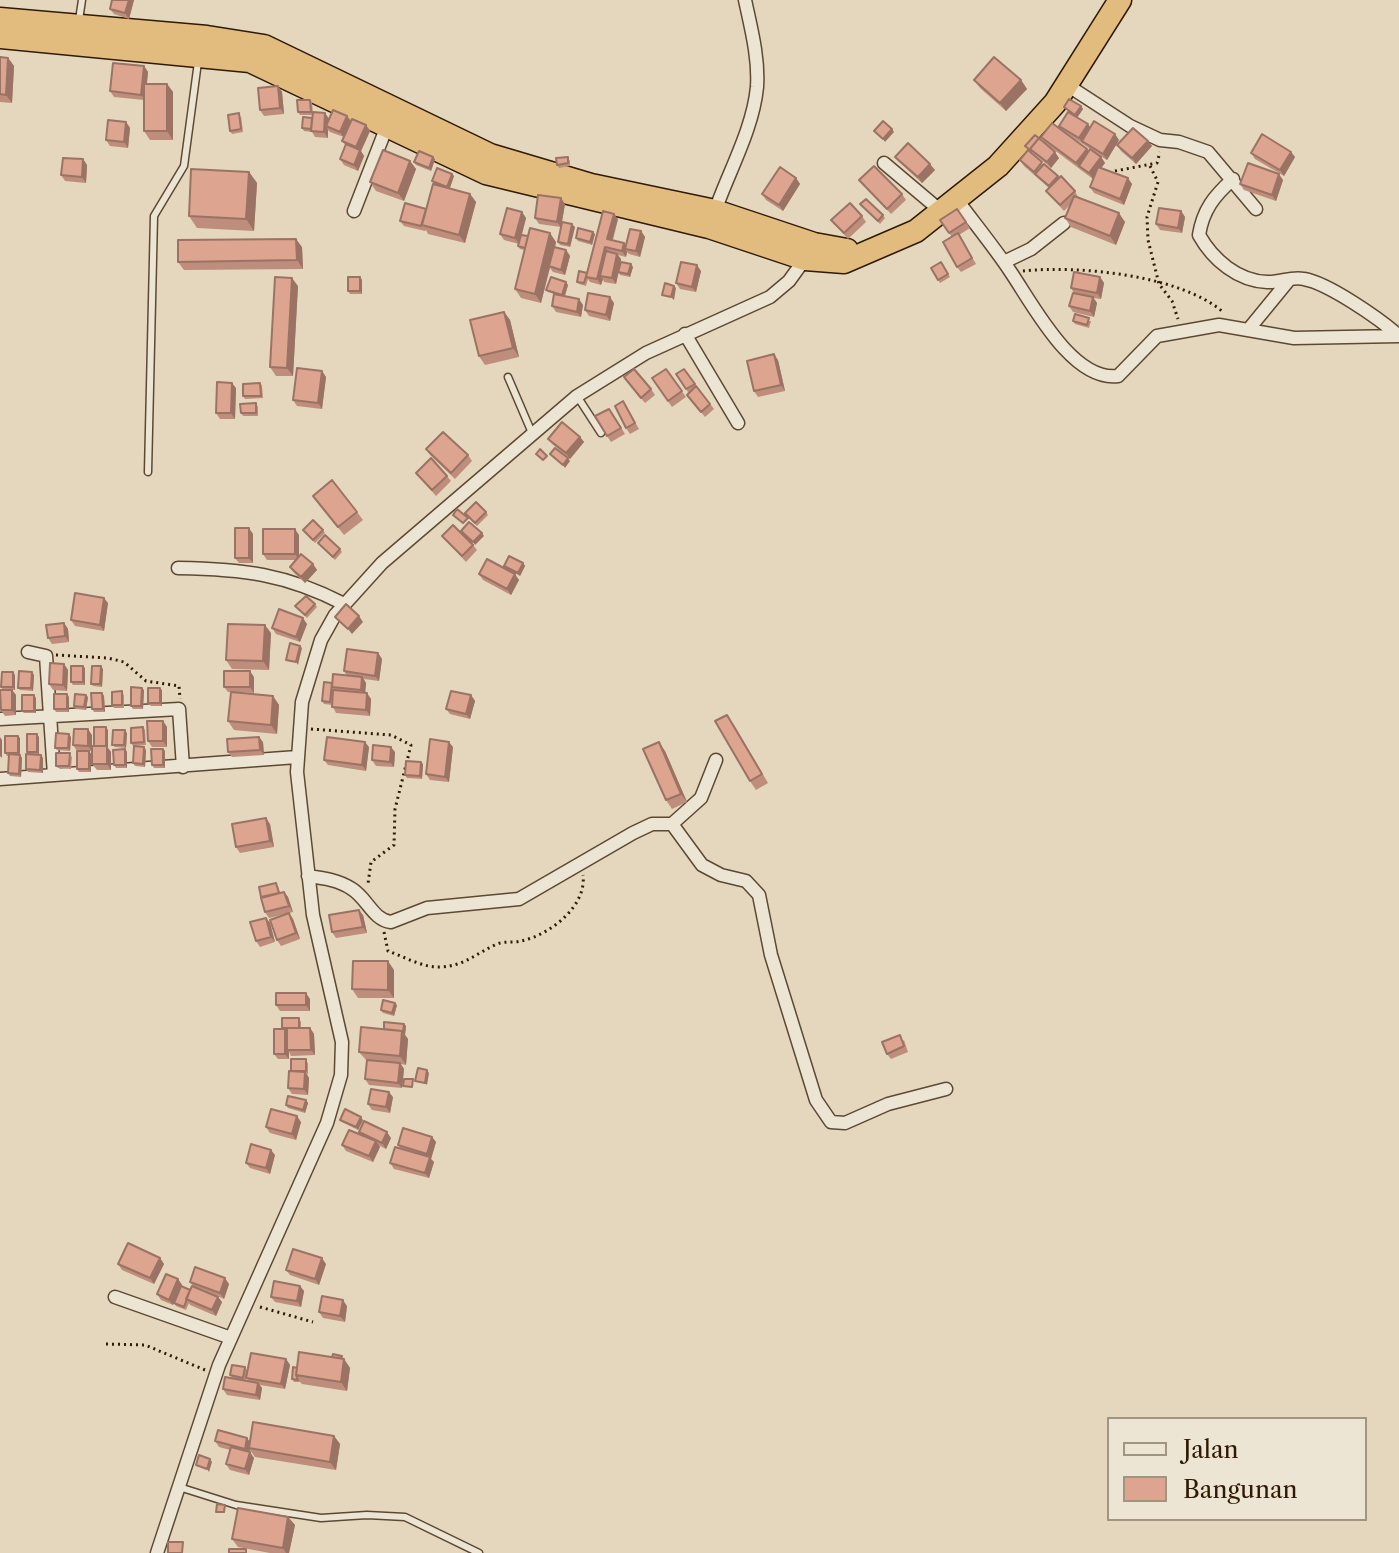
<!DOCTYPE html>
<style>
body{margin:0}
#map{position:relative;width:1399px;height:1553px;overflow:hidden;background:#e4d7bd;font-family:"Libre Caslon Text",serif}
canvas{display:block}
.legend{position:absolute;left:1107px;top:1417px;width:260px;height:104px;box-sizing:border-box;background:#ede5d4;border:2px solid #a19480;margin:0;padding:10px 14px;list-style:none;font-size:24px;color:#301a03}
.legend li{display:flex;align-items:center;gap:16px;height:40px}
.legend b{width:40px;border:2px solid #a19480}
</style>
<div id="map">
<canvas width="1399" height="1553"></canvas>
<ul class="legend">
<li><b style="height:10px;background:#ede5d4"></b>Jalan</li>
<li><b style="height:22px;background:#dda48f"></b>Bangunan</li>
</ul>
</div>
<script>
const context = document.querySelector('canvas').getContext('2d');
context.lineJoin = 'round';
function strokePath(path, color, width, dash) {
  context.strokeStyle = color;
  context.lineWidth = width;
  context.lineCap = dash ? 'butt' : 'round';
  context.setLineDash(dash || []);
  context.stroke(path);
}
function paint(path, color) {
  context.fillStyle = color;
  context.fill(path, 'evenodd');
}
const path = new Path2D(`
 M1150,166L1158,182L1147,217L1148,240L1159,284L1172,301L1178,319
 M1115,171L1157,163L1160,152
 M1023,271C1078,265 1180,275 1223,312
 M56,655L108,658L124,662L146,681L179,686L180,699
 M311,729L391,735L411,745L395,809L394,845L371,862L368,884
 M384,932L388,951C405,957 423,968 441,967C464,966 477,953 497,944C504,941 513,943 521,941C550,935 587,906 583,875
 M260,1307L313,1322
 M106,1344L145,1345L205,1370`);
const lane = new Path2D(`
 M79,20L82,0
 M508,377L532,433
 M577,396L601,433
 M148,472L154,216L184,166L198,62
 M179,1487L236,1505L321,1518L367,1515L405,1517L479,1553`);
const street = new Path2D(`
 M1067,85L1130,126L1160,140L1179,142L1208,152L1256,209
 M884,163L942,212
 M1233,179C1214,196 1203,210 1199,235C1213,260 1238,281 1267,282C1280,283 1291,276 1304,279C1328,283 1380,319 1399,336
 M958,201C975,224 994,247 1010,271C1032,303 1072,382 1118,376L1157,336L1219,325L1294,338L1399,336
 M354,211L387,126
 M715,211C729,171 753,129 757,87C759,58 751,28 745,0
 M1004,262L1031,249L1064,223
 M1248,330L1289,280
 M685,334L738,423
 M178,568C243,569 286,574 344,604
 M28,652L46,656L54,775
 M0,719L179,709L183,767
 M0,779L297,757
 M672,824L701,798L716,760
 M308,876C323,878 339,880 352,889C367,898 373,920 391,922L427,908L519,899L633,833L652,824H672L702,865L721,875L746,881L759,895L771,955L816,1100L831,1122L845,1123L888,1104L946,1089
 M115,1297L231,1338
 M157,1553L219,1365L327,1123L341,1075L342,1042L313,915L297,772L302,702L321,640L335,615L382,563L577,396L646,353L770,297L789,281L807,256`);
const highway = new Path2D(`
 M0,19L207,37L264,46L490,155L591,185L715,211L814,244L847,250
 M0,37L250,61L486,173L709,227L805,259L844,262L916,231L998,166L1055,103L1120,0`);
const wall = new Path2D(`
 M112,0H134L129,19L114,14L110,9Z
 M0,57L8,58L14,66L12,103L0,102Z
 M144,66L148,72L147,84H167L173,92V140H150L144,131V100L114,97L110,91Z
 M974,80H1021L1027,89L1006,111L980,88Z
 M278,86L282,92L284,114L264,116L260,110Z
 M310,100L312,102L313,113H325L329,119L351,121L366,125L370,131L361,151L364,156L358,171L344,165L340,159L346,146L342,141L344,137L330,132L328,130V138L315,137L312,132L304,131L302,128L312,118L313,115H300L298,112Z
 M1081,106L1083,109L1077,117L1090,127L1119,140L1107,160L1092,151L1101,157L1105,163L1101,168L1132,184L1124,205L1094,193L1090,187L1093,179L1045,143L1041,137L1088,151L1090,149L1083,144L1063,131L1059,126L1068,112L1064,107Z
 M241,116L243,132L232,134L230,131Z
 M126,122L130,128L128,148L110,146L106,140Z
 M1148,141L1152,146L1136,164L1121,151L1117,145Z
 M1025,146L1059,158L1051,168Z
 M1291,152L1295,157L1284,176L1255,159L1251,153Z
 M895,157L935,170L922,183L899,162Z
 M83,159L87,165L86,183L65,181L61,175Z
 M435,159L431,171L416,165L414,162Z
 M570,160V166L559,168L557,165Z
 M1020,160L1044,164L1075,191L1078,197L1125,222L1116,245L1071,227L1065,218L1071,204L1064,211L1046,191L1049,188L1024,166Z
 M410,161L416,169L404,201L376,191L370,182Z
 M249,172L257,183L254,231L197,228L189,216Z
 M452,174L454,176L450,188L470,194L476,202L465,243L428,234L426,230L425,231L404,226L400,221L426,210L434,184L432,181Z
 M796,178L800,184L783,211L766,200L762,194Z
 M859,180L902,194L906,200L891,214Z
 M1283,180L1276,201L1244,190L1240,184Z
 M565,204L562,222L575,227L570,247L560,245L558,242L561,227L539,224L535,218Z
 M860,204L883,215L885,218L880,224Z
 M957,209L970,228L959,235L976,264L961,272L957,267L952,237L940,220Z
 M1181,211L1185,217L1182,233L1160,230L1156,224Z
 M522,212L526,218L522,235L556,242L555,248L566,250L570,256L565,275L553,272L550,268L541,303L521,298L515,289L525,250L520,249L518,246L519,244L504,240L500,234Z
 M862,216L866,222L848,239L831,220Z
 M618,219L613,240L626,245L641,231L645,237L640,257L629,254L627,252L626,257L618,255L621,259V262L633,267L630,277L620,275L619,272L616,284L604,282L603,279L601,285L590,282L588,279L586,286L579,284L577,282L587,274Z
 M595,234L592,245L578,241L576,238Z
 M302,247L303,269L184,270L178,262Z
 M941,262L950,277L940,283L931,268Z
 M701,271L696,292L680,289L676,283Z
 M360,277L362,280V294H350L348,291Z
 M1100,277L1104,283L1101,299L1093,298L1097,303L1094,317L1073,312L1069,306L1074,293L1071,288Z
 M568,285L565,296L583,305L581,317L556,312L552,306L554,294L548,292L546,290Z
 M298,286L293,376H276L270,367Z
 M614,303L610,321L589,316L585,310Z
 M504,312L510,320L519,357L485,365L479,356Z
 M1073,321H1091L1089,328L1075,324Z
 M778,360L785,391L758,397L754,391Z
 M666,369L686,397L672,407L652,378Z
 M684,369L714,409L705,417L687,395L688,392L676,374Z
 M322,371L326,377L322,409L297,406L293,400Z
 M260,383L262,386L263,398L245,399L243,396Z
 M628,383L651,389L655,395L645,403Z
 M236,388L235,419H220L216,413Z
 M623,401L639,429L630,434L626,428Z
 M258,406V416H243L241,413Z
 M613,414L625,434L611,442L607,436Z
 M580,437L584,442L570,459L552,444L548,439Z
 M426,449L468,455L472,461L455,479L430,455Z
 M416,473L447,476L451,481L436,496Z
 M313,496L357,512L363,520L344,535Z
 M486,512L488,515L477,526L467,516Z
 M323,530L325,533L315,543L305,533Z
 M253,534V563H239L235,558Z
 M299,535V557L313,564L317,570L305,583L294,573L290,567L297,560H267L263,554Z
 M442,536L473,545L477,550L466,562Z
 M318,543L340,549L342,552L335,560Z
 M523,563L525,566L520,576L507,569L519,580L511,595L483,580L479,574L506,569L504,566Z
 M108,603L104,631L75,626L71,620Z
 M315,604L317,607L307,618L295,606Z
 M64,623L68,629L69,642L52,644L48,638Z
 M307,624L300,642L276,634L272,628Z
 M271,633L269,670L232,669L226,660Z
 M378,653L382,659L379,681L364,679L366,683L365,693L371,699L370,716L336,713L332,705L324,704L322,701L332,683L347,676L344,671Z
 M64,664L68,670L67,691L53,690L49,684Z
 M83,666L85,668V685H73L71,682Z
 M103,669L102,687L93,686L91,684Z
 M15,675V690H12L16,695V715L5,716L1,710L3,690L1,687Z
 M34,675L33,691L20,690L18,688Z
 M254,677V693L235,692L273,696L279,705L277,734L234,730L228,721L231,692H228L224,687Z
 M144,690L143,709H133L131,706Z
 M162,690V706H151L148,703Z
 M102,693L104,696L105,712H94L92,709Z
 M124,694V708H114L112,705Z
 M471,695L475,701L470,719L450,714L446,709Z
 M69,697V712H56L54,709Z
 M88,697L86,710L76,709L74,706Z
 M36,698V713H24L22,711Z
 M163,721L167,727V747H152L148,741Z
 M733,723L768,783L756,790L750,781Z
 M143,727L145,730L146,745L133,746L131,743Z
 M108,730V748L111,752V770H97L92,764L94,746Z
 M127,733L126,748L115,747L112,745Z
 M92,735V751H89L91,754V772H79L77,769V751L73,745Z
 M39,737V755L43,758V773L28,772L26,769L28,754L27,752Z
 M71,737L70,751L57,750L55,748Z
 M20,738V755L22,758L21,777L10,776L8,773L9,756H7L5,753Z
 M263,742L264,755L232,757L228,752Z
 M369,747L366,771L328,765L324,760Z
 M453,747L449,782L430,780L426,774Z
 M125,749L127,752V768H116L114,765Z
 M163,749L165,751V768H154L152,765Z
 M146,750L145,767L135,766L133,763Z
 M665,751L687,802L672,809L666,800Z
 M395,752L394,767L376,766L372,760Z
 M72,756L71,769L58,768L56,766Z
 M423,764L422,779L407,778L405,775Z
 M270,824L274,847L240,853L236,847Z
 M278,886L280,893L284,892L288,897L293,912L269,918L265,912L261,897Z
 M289,913L293,919L300,939L281,946L277,940Z
 M363,915L367,933L336,938L332,932Z
 M266,918L270,923L275,942L260,947L256,941Z
 M394,970V998H358L352,989Z
 M310,999V1011H280L276,1005Z
 M397,1005L394,1016L383,1013L381,1010Z
 M301,1021V1028H310L314,1034L315,1055L291,1056L289,1052V1059H278L274,1054L283,1029Z
 M404,1024L406,1026L405,1035L408,1039L406,1065L401,1064L404,1069L402,1088L369,1085L365,1079L367,1061L359,1052L384,1029Z
 M904,1040L908,1052L891,1059L887,1054Z
 M308,1062V1074H307L309,1078L308,1095L292,1094L288,1088Z
 M393,1097L390,1113L372,1110L368,1104Z
 M306,1100L308,1103L305,1113L288,1108L286,1105Z
 M340,1120H363L358,1130L342,1122Z
 M301,1122L296,1140L270,1133L266,1127Z
 M359,1132L391,1138L386,1149L378,1145L380,1147L373,1162L346,1151L342,1145L362,1135Z
 M432,1137L436,1142L431,1159L434,1162L429,1178L394,1169L390,1163L401,1149L398,1145Z
 M275,1155L270,1174L250,1168L246,1163Z
 M160,1258L164,1264L154,1284L122,1270L118,1264Z
 M326,1264L319,1285L290,1275L286,1270Z
 M178,1279L182,1285V1286L190,1290L193,1286L190,1282L229,1284L224,1299L213,1294L218,1297L222,1302L216,1316L190,1305L189,1303L186,1310L176,1306L174,1303L173,1305L161,1300L157,1294Z
 M300,1286L304,1291L301,1307L275,1302L271,1297Z
 M347,1306L345,1322L323,1318L319,1312Z
 M286,1359L290,1365L285,1389L260,1385L262,1388L260,1400L227,1395L223,1389L232,1378L230,1375L245,1367L247,1370L246,1380L249,1381L246,1378Z
 M344,1359L350,1368L347,1391L302,1384L300,1382H294L292,1379L297,1368Z
 M334,1436L340,1444L336,1470L255,1457L250,1450L249,1452L254,1458L249,1475L230,1470L226,1464L230,1450L219,1447L215,1441H250Z
 M288,1517L295,1525L289,1553H270L238,1547L232,1539Z`);
const shadedWall = new Path2D(`
 M129,0H134L129,19L125,13Z
 M8,58L14,66L12,103L6,95Z
 M144,66L148,72L145,100L141,95Z
 M1021,80L1027,89L1006,111L1000,103Z
 M167,84L173,92V140L167,131Z
 M278,86L282,92L284,114L280,108Z
 M1081,106L1083,109L1077,118L1075,115Z
 M325,113L329,119L326,126L328,130V138L324,132Z
 M347,116L351,121L344,138L340,132Z
 M126,122L130,128L128,148L124,142Z
 M1088,124L1092,130L1082,141L1083,144L1079,138Z
 M366,125L370,131L361,151L364,156L358,171L354,165L360,152L356,147Z
 M892,129L894,132L885,142L883,139Z
 M1115,134L1119,140L1107,160L1103,154Z
 M1148,141L1152,146L1136,164L1132,158Z
 M1087,149L1091,154L1079,166L1080,168L1076,163Z
 M1055,152L1059,158L1051,168L1047,162Z
 M1291,152L1295,157L1284,176L1280,170Z
 M433,157L435,159L431,171L429,168Z
 M1101,157L1105,163L1093,179L1089,173Z
 M83,159L87,165L86,183L82,177Z
 M410,161L416,169L404,201L398,193Z
 M930,164L935,170L922,183L918,177Z
 M249,172L257,183L254,231L246,219Z
 M452,174L454,176L449,190L447,187Z
 M1279,174L1283,180L1276,201L1272,195Z
 M796,178L800,184L783,211L779,205Z
 M1128,178L1132,184L1124,205L1120,199Z
 M470,194L476,202L465,243L459,235Z
 M561,198L565,204L561,227L557,222Z
 M1181,211L1185,217L1182,233L1178,228Z
 M522,212L526,218L519,244L515,238Z
 M1119,213L1125,222L1116,245L1110,236Z
 M614,214L618,219L611,244L607,239Z
 M572,224L575,227L570,247L568,244Z
 M641,231L645,237L640,257L636,251Z
 M593,232L595,234L592,245L590,242Z
 M550,233L556,242L541,303L535,294Z
 M296,239L302,247L303,269L297,260Z
 M624,243L628,248L625,249L627,252L626,257L622,251Z
 M605,247L609,253L600,276L603,279L601,285L597,279Z
 M566,250L570,256L565,275L561,270Z
 M617,254L621,259L616,284L612,278Z
 M631,264L633,267L630,277L628,274Z
 M697,265L701,271L696,292L692,287Z
 M360,277L362,280V294L360,291Z
 M1100,277L1104,283L1101,299L1097,293Z
 M292,278L298,286L293,376L287,368Z
 M566,282L568,285L564,298L562,295Z
 M674,286L676,288L674,300L671,297Z
 M610,297L614,303L610,321L606,315Z
 M1093,297L1097,303L1094,317L1090,311Z
 M579,299L583,305L581,317L577,312Z
 M504,312L510,320L519,357L513,348Z
 M774,354L778,360L785,391L781,385Z
 M322,371L326,377L322,409L318,403Z
 M232,383L236,388L235,419L231,413Z
 M580,437L584,442L570,459L566,453Z
 M568,458L570,461L565,468L563,465Z
 M249,528L253,534V563L249,558Z
 M295,529L299,535V560L295,554Z
 M482,533L484,536L475,545L473,542Z
 M523,563L525,566L520,576L518,573Z
 M313,564L317,570L305,583L301,577Z
 M515,574L519,580L511,595L507,589Z
 M104,598L108,603L104,631L100,625Z
 M359,616L363,622L352,634L348,629Z
 M303,618L307,624L300,642L296,637Z
 M64,623L68,629L69,642L65,636Z
 M265,625L271,633L269,670L263,661Z
 M300,646L302,648L298,665L296,662Z
 M378,653L382,659L379,681L375,676Z
 M64,664L68,670L67,691L63,685Z
 M83,666L85,668V685L83,682Z
 M101,666L103,669L102,687L100,684Z
 M250,671L254,677V693L250,687Z
 M13,672L15,675V690L13,687Z
 M32,672L34,675L33,691L31,688Z
 M362,677L366,683L365,696L361,690Z
 M142,688L144,690L143,709L141,706Z
 M160,688L162,690V706L160,703Z
 M12,690L16,695V715L12,710Z
 M102,693L104,696L105,712L103,709Z
 M367,693L371,699L370,716L366,710Z
 M67,694L69,697V712L67,709Z
 M34,695L36,698V713L34,711Z
 M86,695L88,697L86,710L84,707Z
 M471,695L475,701L470,719L466,714Z
 M273,696L279,705L277,734L271,725Z
 M163,721L167,727V747L163,741Z
 M106,727L108,730V748L111,752V770L107,764Z
 M88,729L92,735V751L88,746Z
 M125,730L127,733L126,748L124,745Z
 M37,734L39,737V755L37,752Z
 M69,734L71,737L70,751L68,748Z
 M18,736L20,738V756L18,753Z
 M0,737L2,740V758L0,756Z
 M259,737L263,742L264,755L260,750Z
 M365,742L369,747L366,771L362,765Z
 M449,742L453,747L449,782L445,777Z
 M659,742L665,751L687,802L681,794Z
 M144,747L146,750L145,767L143,764Z
 M391,747L395,752L394,767L390,762Z
 M125,749L127,752V768L125,765Z
 M163,749L165,751V768L163,765Z
 M89,751L91,754V772L89,769Z
 M20,755L22,758L21,777L19,774Z
 M41,755L43,758V773L40,770Z
 M421,762L423,764L422,779L420,776Z
 M266,818L270,824L274,847L270,841Z
 M284,892L288,897L293,912L289,906Z
 M359,910L363,915L367,933L363,927Z
 M289,913L293,919L300,939L296,933Z
 M266,918L270,923L275,942L271,937Z
 M388,961L394,970V998L388,990Z
 M306,993L310,999V1011L306,1005Z
 M395,1003L397,1005L394,1016L392,1013Z
 M404,1024L406,1026L405,1035L408,1039L406,1065L400,1056Z
 M310,1028L314,1034L315,1055L311,1050Z
 M285,1029L289,1035L287,1050L289,1052V1059L285,1054Z
 M400,1063L404,1069L402,1088L398,1083Z
 M427,1070L429,1073L427,1085L425,1083Z
 M305,1072L309,1078L308,1095L304,1089Z
 M389,1092L393,1097L390,1113L386,1107Z
 M306,1100L308,1103L305,1113L303,1110Z
 M297,1116L301,1122L296,1140L292,1134Z
 M361,1117L363,1120L358,1130L356,1127Z
 M387,1132L391,1138L386,1149L382,1143Z
 M432,1137L436,1142L431,1159L434,1162L429,1178L425,1173L429,1157L427,1154Z
 M376,1141L380,1147L373,1162L369,1156Z
 M271,1150L275,1155L270,1174L266,1168Z
 M160,1258L164,1264L154,1284L150,1278Z
 M322,1258L326,1264L319,1285L315,1279Z
 M225,1278L229,1284L224,1299L220,1293Z
 M178,1279L182,1285L173,1305L169,1300Z
 M300,1286L304,1291L301,1307L297,1301Z
 M218,1297L222,1302L216,1316L212,1310Z
 M343,1300L347,1306L345,1322L340,1316Z
 M286,1359L290,1365L285,1389L281,1384Z
 M344,1359L350,1368L347,1391L341,1382Z
 M258,1383L262,1388L260,1400L256,1395Z
 M334,1436L340,1444L336,1470L330,1462Z
 M247,1438L251,1443L249,1454L245,1449Z
 M250,1452L254,1458L249,1475L245,1469Z
 M210,1459L212,1462L209,1472L207,1469Z
 M288,1517L295,1525L289,1553H286L283,1548Z`);
const building = new Path2D(`
 M112,0H129L125,13L110,9Z
 M0,57L8,58L6,95L0,94Z
 M994,57L1021,80L1000,103L974,80Z
 M113,63L144,66L141,95L110,91Z
 M144,84H167V131H144Z
 M278,86L280,108L260,110L258,88Z
 M1069,99L1081,106L1075,115L1064,107Z
 M297,100H310L311,112H298Z
 M333,110L347,116L340,132L326,126Z
 M313,112L325,113L324,132L311,131Z
 M1068,112L1088,124L1079,138L1059,126Z
 M239,113L241,129L230,131L228,115Z
 M303,117L312,118L311,129L302,128Z
 M352,119L366,125L356,147L342,141Z
 M108,120L126,122L124,142L106,140Z
 M883,121L892,129L883,139L874,131Z
 M1094,121L1115,134L1103,154L1082,141Z
 M1052,123L1087,149L1076,163L1041,137Z
 M1133,128L1148,141L1132,158L1117,145Z
 M1262,134L1291,152L1280,170L1251,153Z
 M1035,135L1041,140L1039,138L1030,149L1031,151L1025,146Z
 M1039,138L1055,152L1047,162L1030,149Z
 M908,143L930,164L918,177L895,157Z
 M346,144L360,150L354,165L340,159Z
 M1090,149L1101,157L1089,173L1079,166Z
 M383,150L410,161L398,193L370,182Z
 M1028,150L1042,162L1034,172L1020,160Z
 M419,151L433,157L429,168L414,162Z
 M568,157V163L557,165L556,158Z
 M63,158L83,159L82,177L61,175Z
 M1248,163L1279,174L1272,195L1240,184Z
 M1044,164L1058,176L1049,186L1035,174Z
 M874,166L902,194L887,209L859,180Z
 M780,167L796,178L779,205L762,194Z
 M1098,167L1128,178L1120,199L1090,187Z
 M437,168L452,174L447,187L432,181Z
 M191,169L249,172L246,219L189,216Z
 M1061,176L1075,191L1060,205L1046,191Z
 M433,184L470,194L459,235L422,225Z
 M538,195L561,198L557,222L535,218Z
 M1074,196L1119,213L1110,236L1065,218Z
 M866,199L883,215L878,221L860,204Z
 M405,203L426,209L421,226L400,221Z
 M850,203L862,216L844,233L831,220Z
 M507,208L522,212L515,238L500,234Z
 M1159,208L1181,211L1178,228L1156,224Z
 M957,209L966,222L949,233L940,220Z
 M603,211L614,214L607,239L624,243L622,251L605,247L597,279L586,277Z
 M562,222L572,224L568,244L558,242Z
 M530,228L550,233L535,294L515,289Z
 M578,228L593,232L590,242L576,238Z
 M630,229L641,231L636,251L625,249Z
 M958,233L972,258L957,267L943,242Z
 M521,235L528,236L525,248L518,246Z
 M296,239L297,260L178,262V240Z
 M554,247L566,250L561,270L549,266Z
 M606,251L617,254L612,278L600,276Z
 M621,262L631,264L628,274L618,272Z
 M681,262L697,265L692,287L676,283Z
 M941,262L948,274L938,280L931,268Z
 M579,271L587,273L584,283L577,282Z
 M1074,272L1100,277L1097,293L1071,288Z
 M275,277L292,278L287,368L270,367Z
 M348,277H360V291H348Z
 M551,277L566,282L562,295L546,290Z
 M665,283L674,286L671,297L662,295Z
 M588,293L610,297L606,315L585,310Z
 M1073,293L1093,297L1090,311L1069,306Z
 M554,294L579,299L577,312L552,306Z
 M504,312L513,348L479,356L470,320Z
 M1075,314L1089,318L1087,325L1073,321Z
 M774,354L781,385L754,391L747,361Z
 M297,368L322,371L318,403L293,400Z
 M634,369L651,389L641,398L624,377Z
 M666,369L682,391L668,401L652,378Z
 M684,369L695,384L686,389L676,374Z
 M217,382L232,383L231,413H216Z
 M260,383L261,396H243V384Z
 M696,386L710,404L701,412L687,395Z
 M623,401L635,423L626,428L615,406Z
 M256,403V413H241L240,404Z
 M609,409L621,428L607,436L595,416Z
 M562,422L580,437L566,453L548,439Z
 M443,432L468,455L451,473L426,449Z
 M555,448L568,458L563,465L550,454Z
 M540,449L547,456L543,460L536,454Z
 M431,458L447,476L432,490L416,473Z
 M332,480L357,512L338,527L313,496Z
 M476,502L486,512L475,523L465,513Z
 M457,509L468,518L463,523L453,515Z
 M313,520L323,530L313,540L303,530Z
 M469,522L482,533L473,542L461,531Z
 M453,525L473,545L462,556L442,536Z
 M235,528H249V558H235Z
 M263,529H295V554H263Z
 M325,535L340,549L333,557L318,543Z
 M301,554L313,564L301,577L290,567Z
 M509,556L523,563L518,573L504,566Z
 M487,559L515,574L507,589L479,574Z
 M75,593L104,598L100,625L71,620Z
 M306,596L315,604L305,615L295,606Z
 M346,604L359,616L348,629L335,617Z
 M279,609L303,618L296,637L272,628Z
 M64,623L65,636L48,638L46,625Z
 M228,624L265,625L263,661L226,660Z
 M290,643L300,646L296,662L286,660Z
 M347,649L378,653L375,676L344,671Z
 M50,663L64,664L63,685L49,684Z
 M71,666H83V682H71Z
 M92,666H101L100,684H91Z
 M19,671L32,672L31,688H18Z
 M224,671H250V687H224Z
 M2,672H13V687H1Z
 M333,674L362,677L361,690L332,687Z
 M324,682L332,683L330,702L322,701Z
 M131,687L142,688L141,706H131Z
 M148,688H160V703H148Z
 M0,690H12V710H1Z
 M333,690L367,693L366,710L332,707Z
 M122,691V705H112V692Z
 M451,691L471,695L466,714L446,709Z
 M231,692L273,696L271,725L228,721Z
 M91,693H102L103,709H92Z
 M54,694H67V709H54Z
 M75,694L86,695L84,707L74,706Z
 M22,695H34V711H22Z
 M727,715L762,774L750,781L715,721Z
 M147,721H163V741H148Z
 M94,727H106V746H94Z
 M143,727L144,742L131,743V728Z
 M74,729H88V746L73,745Z
 M113,730H125L124,745H112Z
 M56,733L69,734L68,748H55Z
 M27,734H37V752H27Z
 M5,736H18V753H5Z
 M259,737L260,750L228,752L227,739Z
 M327,737L365,742L362,765L324,760Z
 M430,739L449,742L445,777L426,774Z
 M659,742L681,794L666,800L643,749Z
 M373,745L391,747L390,762L372,760Z
 M92,746H107V764H92Z
 M134,746L144,747L143,764L133,763Z
 M125,749V765H114L113,750Z
 M151,749H163V765H152Z
 M77,751H89V769H77Z
 M56,753H70L69,766H56Z
 M9,754L20,755L19,774L8,773Z
 M26,754L41,755L40,770L26,769Z
 M406,761L421,762L420,776L405,775Z
 M266,818L270,841L236,847L232,824Z
 M276,883L279,893L261,897L259,887Z
 M284,892L289,906L265,912L261,898Z
 M359,910L363,927L332,932L329,915Z
 M289,913L296,933L277,940L270,920Z
 M266,918L271,937L256,941L250,922Z
 M353,961H388V990L352,989Z
 M276,993H306V1005H276Z
 M383,1000L395,1003L392,1013L381,1010Z
 M282,1018H299V1028H282Z
 M384,1022L404,1024L403,1032L402,1031L384,1029Z
 M361,1027L402,1031L400,1056L359,1052Z
 M287,1028H310L311,1050H287Z
 M274,1029H285V1054H274Z
 M900,1035L904,1046L887,1054L882,1042Z
 M291,1059H306V1071H291Z
 M367,1060L400,1063L398,1083L365,1079Z
 M418,1068L427,1070L425,1083L415,1081Z
 M289,1071L305,1072L304,1089L288,1088Z
 M404,1079H413L412,1087L403,1086Z
 M371,1089L389,1092L386,1107L368,1104Z
 M288,1096L306,1100L303,1110L286,1105Z
 M271,1109L297,1116L292,1134L266,1127Z
 M345,1109L361,1117L356,1127L340,1120Z
 M364,1121L387,1132L382,1143L359,1132Z
 M403,1128L432,1137L427,1154L398,1145Z
 M349,1130L376,1141L369,1156L342,1145Z
 M251,1144L271,1150L266,1168L246,1163Z
 M395,1147L430,1157L425,1173L390,1163Z
 M128,1243L160,1258L150,1278L118,1264Z
 M293,1249L322,1258L315,1279L286,1270Z
 M195,1267L225,1278L220,1293L190,1282Z
 M166,1274L178,1279L169,1300L157,1294Z
 M274,1281L300,1286L297,1301L271,1297Z
 M181,1286L190,1290L184,1307L174,1303Z
 M192,1286L218,1297L212,1310L186,1299Z
 M322,1296L343,1300L340,1316L319,1312Z
 M299,1352L344,1359L341,1382L296,1375Z
 M251,1353L286,1359L281,1384L246,1378Z
 M333,1354L342,1356L341,1358L332,1357Z
 M232,1365L245,1367L243,1378L230,1375Z
 M293,1367L297,1368L296,1375L298,1380L292,1379Z
 M225,1377L258,1383L256,1395L223,1389Z
 M253,1422L334,1436L330,1462L249,1448Z
 M218,1430L247,1438L245,1449L215,1441Z
 M231,1447L250,1452L245,1469L226,1464Z
 M199,1455L210,1459L207,1469L196,1465Z
 M217,1504L225,1505L224,1512H216Z
 M238,1508L288,1517L283,1548L232,1539Z
 M168,1542H183L182,1553H168Z
 M229,1549H246V1553H229Z`);
strokePath(lane, '#5d4932', 9);
strokePath(street, '#5d4932', 15);
strokePath(highway, '#301a03', 25);
strokePath(path, '#301a03', 3, [2, 4]);
strokePath(lane, '#ede5d4', 6);
strokePath(street, '#ede5d4', 12);
strokePath(highway, '#e2bc7e', 22);
paint(wall, '#be8d7b');
paint(shadedWall, '#9b7364');
paint(building, '#dda48f');
strokePath(building, '#9b7364', 2);
</script>
